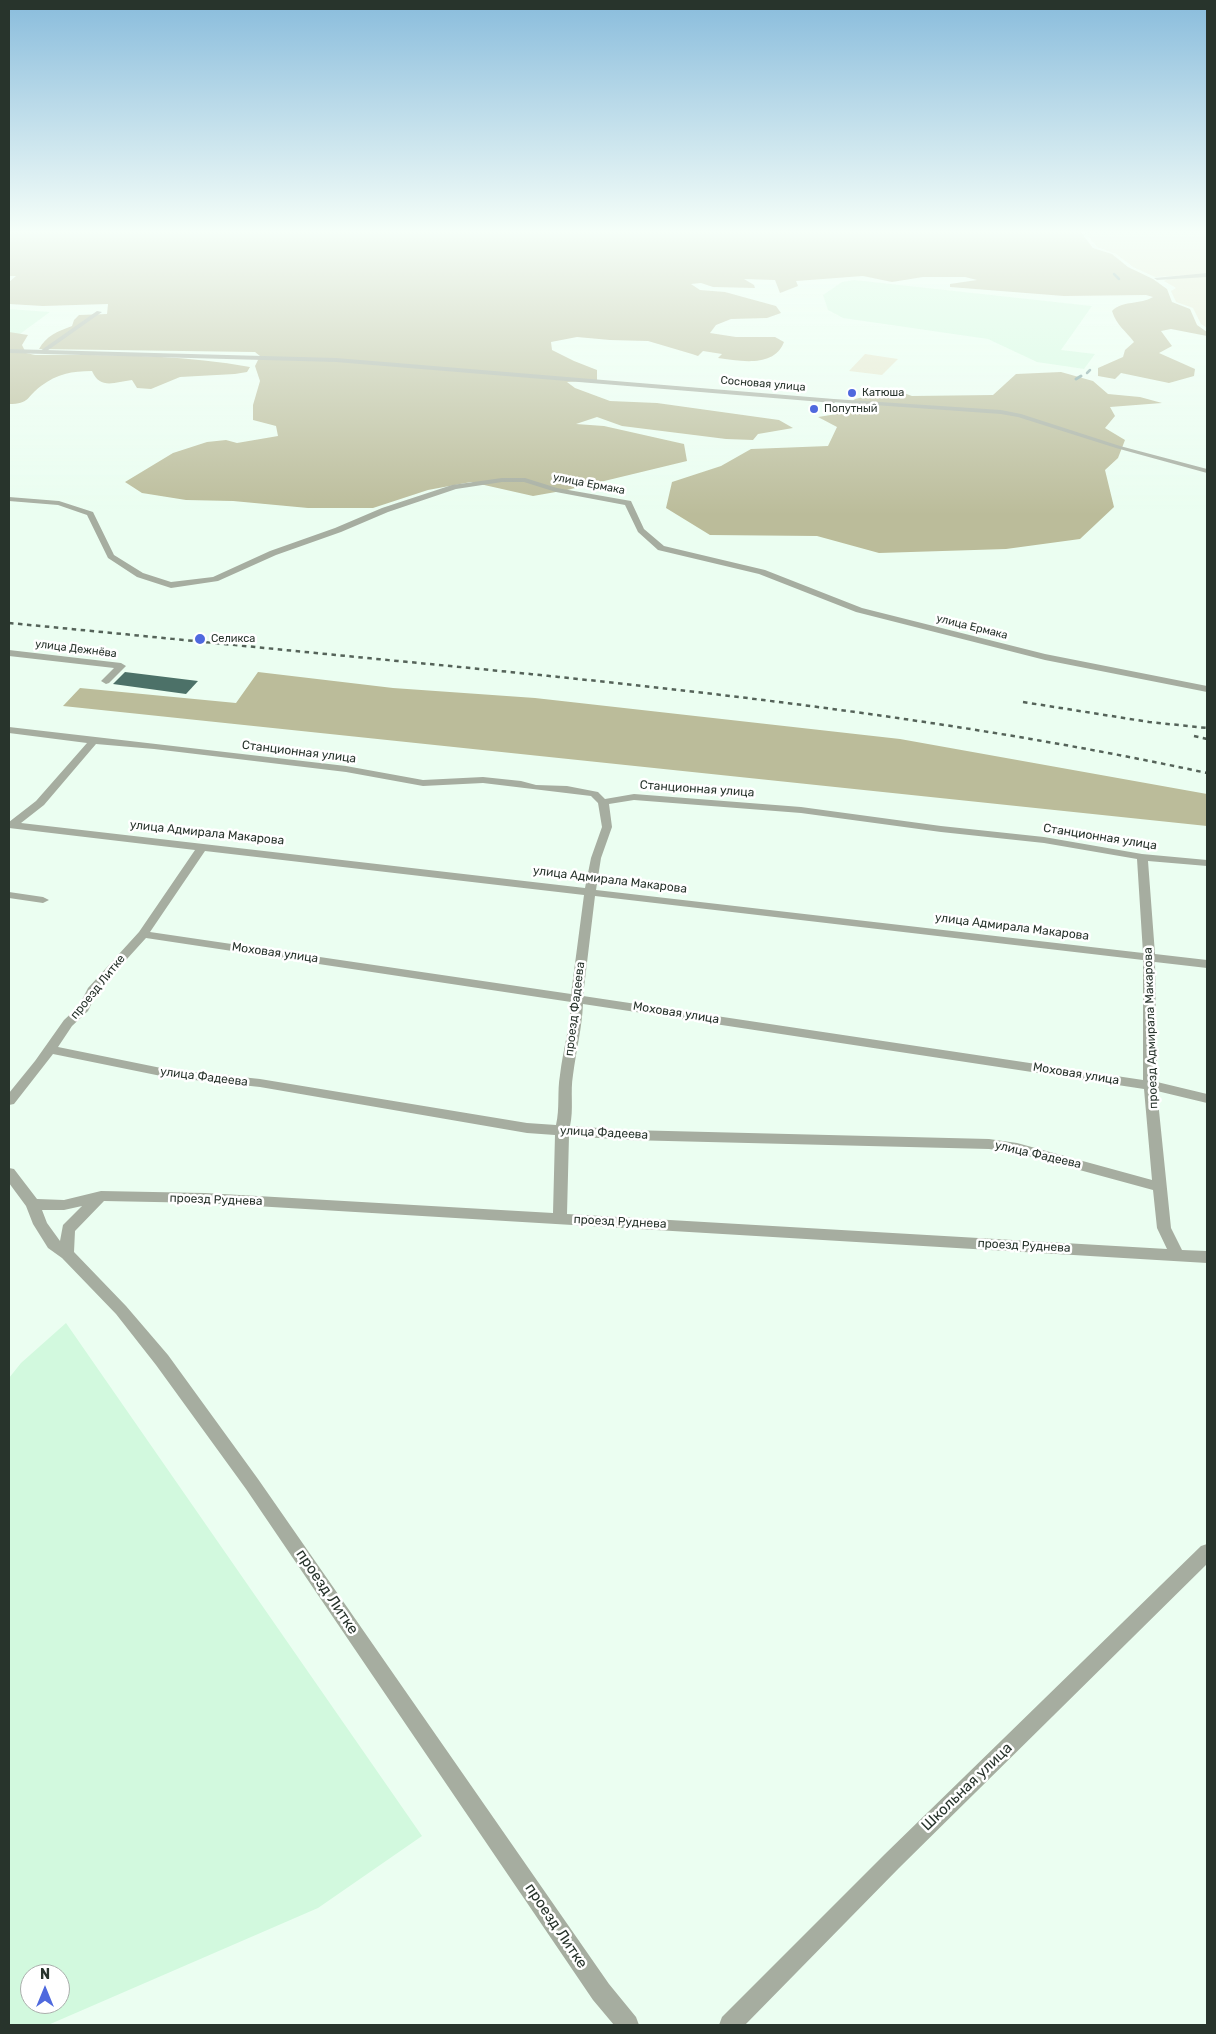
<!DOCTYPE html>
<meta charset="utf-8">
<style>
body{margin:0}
#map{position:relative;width:1216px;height:2034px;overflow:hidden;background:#ebfef1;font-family:Rubik,sans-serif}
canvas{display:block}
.frame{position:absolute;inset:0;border:10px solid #28342c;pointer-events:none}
.north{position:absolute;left:20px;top:1964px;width:50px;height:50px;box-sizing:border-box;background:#fff;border:1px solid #a9aeab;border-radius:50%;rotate:0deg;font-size:14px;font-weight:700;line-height:20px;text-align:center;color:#28342c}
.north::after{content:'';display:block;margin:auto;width:18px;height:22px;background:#4f69de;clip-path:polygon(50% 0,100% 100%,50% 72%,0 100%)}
</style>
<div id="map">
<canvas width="1216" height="2034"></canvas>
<div class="frame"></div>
<div class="north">N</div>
</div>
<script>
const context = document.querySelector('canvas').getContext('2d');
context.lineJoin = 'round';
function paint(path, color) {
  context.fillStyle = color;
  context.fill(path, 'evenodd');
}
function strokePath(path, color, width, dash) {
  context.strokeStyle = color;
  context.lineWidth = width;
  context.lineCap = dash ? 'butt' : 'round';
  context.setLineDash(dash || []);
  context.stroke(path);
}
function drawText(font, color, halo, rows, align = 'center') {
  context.font = font + ' Rubik,sans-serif';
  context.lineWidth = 5;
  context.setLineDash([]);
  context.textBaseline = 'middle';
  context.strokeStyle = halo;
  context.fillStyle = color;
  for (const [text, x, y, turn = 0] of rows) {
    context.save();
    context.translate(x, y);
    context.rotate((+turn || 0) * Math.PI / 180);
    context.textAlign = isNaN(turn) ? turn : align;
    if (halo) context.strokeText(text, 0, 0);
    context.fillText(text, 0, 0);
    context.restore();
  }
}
const built = new Path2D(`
 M854,280L1092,306L1061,350L1095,354L1084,369L1037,362L988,339L843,318L828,310L823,295L842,282Z
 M9,309L50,312L9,342Z
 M66,1323L422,1836L318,1908L48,2025H9V1378L21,1363ZM30,1974H60V2004H30Z`);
const green = new Path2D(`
 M1083,230H1207V274L1155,277L1133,267L1116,254L1097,247Z
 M1207,276V328L1201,324L1193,308L1176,302L1171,291L1176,288L1164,281L1169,278Z
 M865,354L898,359L882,375L849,371Z`);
const forest = new Path2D(`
 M9,230H1079L1093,248L1112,254L1128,267L1153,279L1167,289L1172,302L1190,309L1197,325L1207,332V336L1171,329L1161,331L1172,346L1159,353L1195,369L1194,376L1169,383L1121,373L1115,379L1098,376V368L1123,357L1125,350L1134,342C1125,330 1117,326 1112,311C1123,300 1140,305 1153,297L1146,295L1064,296L950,287V284L977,280L965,277H923L892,282L863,276L796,281L798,286L780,293L775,280L744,279L754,285L755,288L713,287L701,283L691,284L700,290L725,292L776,306L781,313L767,318L731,319L716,325L710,333L736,337H775L784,342C774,368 740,361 718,358L722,354L703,351L698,356L692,354L648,341L610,340L577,337L551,342L552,350L574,361L597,370V380L567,382L575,388L610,401L657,403L779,420L793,428L758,434L753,440L726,439L622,426L597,417L576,424L604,426L684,444L687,461L567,490L533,496L471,482L428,490L373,508H308L233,501L186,500L142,493L125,482L173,453L207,442L226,440L237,443L278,436L276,426L253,420V405L260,381L255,366L260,356L255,352L39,349C46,336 58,331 72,326L74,320L79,315L107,314L108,304L43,306L9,304V282L16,276H9Z
 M9,332L28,335L22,345L26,353L35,355C107,355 180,354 250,367L247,372L235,374L180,377L151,389L137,388L132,380C115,382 100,390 92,371C72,371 57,374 41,386C26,397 30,404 9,404Z
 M1061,372L1093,381L1108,394L1140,397L1162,403L1110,407L1115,416L1105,428L1125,440L1118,458L1105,470L1114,507L1080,539L1006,549L879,553L817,536L710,535L666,508L672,482L721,466L751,449L828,446L837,427L818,417L837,414L855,399L872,395V390L890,388L912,396L993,395L1016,374Z
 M258,672L393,688L535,698L900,739L1207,794V826L63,706L80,688L236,703Z`);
const streamFar1 = new Path2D(`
 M1114,274L1119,279
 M1087,373L1090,370`);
const stream = new Path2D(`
 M1076,379L1081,376`);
const building = new Path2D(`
 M125,672L198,681L186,694L113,684Z`);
const minor = new Path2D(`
 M1207,273V277L1157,280L1154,278Z
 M97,311L102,312L44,353H40V351Z
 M834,399L1001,410L1021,414L1120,446L1207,469V473L1116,448L1018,417L1001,414L832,402L831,401Z
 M502,478H525L557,488L631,501L644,529L664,546L765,570L862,608L1045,654L1207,686V692L1045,660L856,612L759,574L658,550L638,532L625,505L556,492L524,482H502L456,489L388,512L341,532L276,555L218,581L171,588L137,577L108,558L87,515L58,505L9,501V497L59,501L93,512L114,555L143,573L171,582L213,577L270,551L335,528L382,508L452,485Z
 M9,650L121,663L126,666L109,683L106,684L101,681L114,668L9,656Z
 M9,727L346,766L423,780L483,777L521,781L536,785L567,786L598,792L605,799L634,794L801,807L941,826L1044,837L1142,854L1207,860V866L1148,861L1155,954L1207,960V968L1155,962L1157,1082L1207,1094V1103L1157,1091L1171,1228L1182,1250L1207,1251V1263L205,1203L104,1201L75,1231L74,1252L126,1306L168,1355L258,1479L609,1984L636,2017L639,2025H614L593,2000L246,1489L156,1365L116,1314L62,1258L48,1248L33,1224L26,1206L9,1183V1168L14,1169L37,1199L64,1200L101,1191L205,1193L553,1213L555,1135L527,1133L260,1087L166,1077L53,1054L14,1104L9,1105V1093L35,1061L64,1020L79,1006L88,988L139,932L195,850L9,828V822L36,801L87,743L9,733ZM96,744L154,749L346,772L423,786L483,783L591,796L598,803L602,827L591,858L585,888L21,823L44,805ZM634,800L801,813L941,832L1044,843L1137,859L1143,953L596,890L601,858L612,827L609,804ZM205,851L584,895L571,994L150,932ZM595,896L1143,960V1080L583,996ZM146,938L571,1002C570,1027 563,1050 560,1075C557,1092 560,1108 556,1125L527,1123L260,1079L166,1069L58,1047L72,1026L88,1011L97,992ZM583,1004L1144,1089L1152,1180L1017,1143L989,1139L628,1130L570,1126C574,1109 570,1092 573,1075C576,1051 582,1028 583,1004ZM569,1136L628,1140L989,1149L1017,1153L1153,1190L1157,1228L1167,1249L567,1214ZM82,1206L63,1225L60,1241L47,1223L42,1210H64Z
 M9,892L43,897L49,900L43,903L9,898Z
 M1207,1544V1564L899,1868L745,2025H719L722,2017L885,1854L1201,1546Z`);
const tertiary = new Path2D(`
 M9,349L336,358L834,399L837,401L834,403L336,362L9,353Z`);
const rail = new Path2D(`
 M9,623C156,637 303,652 450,666C704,691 957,719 1207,773
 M1023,702L1149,722L1207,728
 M1194,736L1207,739`);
const markers = [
 [852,393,5,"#4f69de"],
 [814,409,5,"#4f69de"],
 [200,639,6,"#4f69de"]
];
const farStreetnames = [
 ["Сосновая улица",763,384,5],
 ["улица Ермака",589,484,11],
 ["улица Ермака",972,627,14],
 ["улица Дежнёва",76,649,7]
];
const farPoinames = [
 ["Катюша",862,393],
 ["Попутный",824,409],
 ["Селикса",211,639]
];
const streetNames = [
 ["Станционная улица",299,752,7],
 ["Станционная улица",697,789,4],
 ["улица Адмирала Макарова",207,833,6],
 ["Станционная улица",1100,837,9],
 ["улица Адмирала Макарова",610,880,7],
 ["улица Адмирала Макарова",1012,927,7],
 ["Моховая улица",275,953,8],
 ["проезд Литке",98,987,-51],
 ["проезд Фадеева",575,1009,-83],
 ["Моховая улица",676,1013,9],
 ["проезд Адмирала Макарова",1151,1028,-92],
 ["Моховая улица",1076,1074,9],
 ["улица Фадеева",204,1077,7],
 ["улица Фадеева",604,1133,3],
 ["улица Фадеева",1038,1155,13],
 ["проезд Руднева",216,1200,2],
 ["проезд Руднева",620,1222,3],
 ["проезд Руднева",1024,1246,3]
];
const nearStreetnames = [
 ["проезд Литке",327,1592,56],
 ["Школьная улица",967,1787,-44],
 ["проезд Литке",556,1926,56]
];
paint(built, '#d2f9de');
paint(green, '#e5e6cb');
paint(forest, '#bbbc9a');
strokePath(streamFar1, '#789b9b', 2.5);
strokePath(stream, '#789b9b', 3);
paint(building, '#4c7168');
paint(minor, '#a6ada0');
paint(tertiary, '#a6ada0');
strokePath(rail, '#556359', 2.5, [4.5, 4.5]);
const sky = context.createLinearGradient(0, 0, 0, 515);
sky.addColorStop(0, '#89bcdc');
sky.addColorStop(0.45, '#f6fff9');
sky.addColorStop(1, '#f6fff900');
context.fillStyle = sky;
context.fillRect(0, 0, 1216, 515);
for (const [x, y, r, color] of markers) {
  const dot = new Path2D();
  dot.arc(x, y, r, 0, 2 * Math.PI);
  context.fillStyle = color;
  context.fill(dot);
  strokePath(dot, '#fff', 2);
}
drawText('11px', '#28342c', '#fff', farStreetnames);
drawText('11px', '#28342c', '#fff', farPoinames, 'left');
drawText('12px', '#28342c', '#fff', streetNames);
drawText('15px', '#28342c', '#fff', nearStreetnames);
</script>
